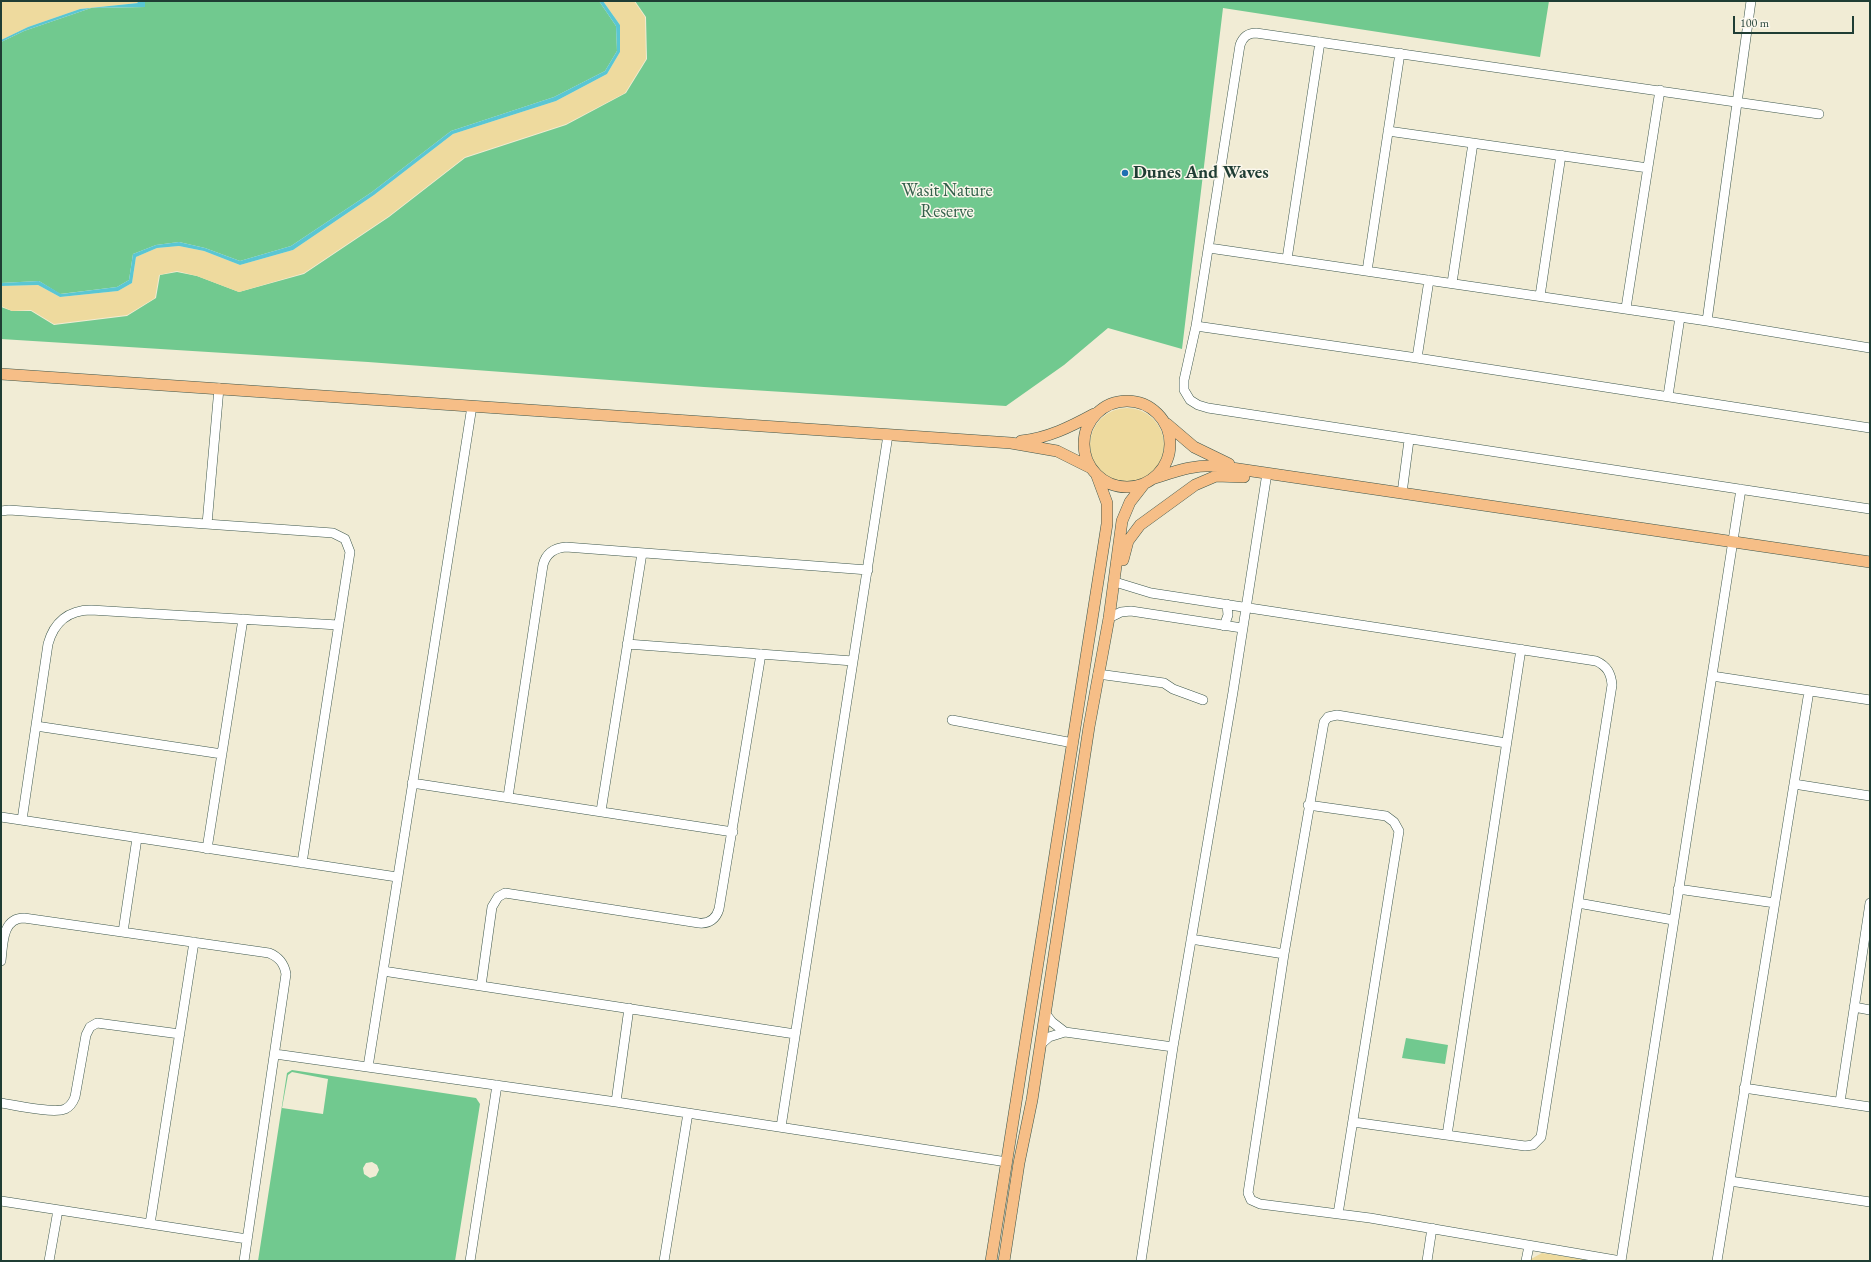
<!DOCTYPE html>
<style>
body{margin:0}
#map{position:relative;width:1871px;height:1262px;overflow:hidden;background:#f1ecd5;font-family:"EB Garamond",serif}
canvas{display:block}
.frame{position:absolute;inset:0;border:2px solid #1f3d34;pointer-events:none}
.scale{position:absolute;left:1733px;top:16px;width:121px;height:18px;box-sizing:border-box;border:2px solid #1f3d34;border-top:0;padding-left:5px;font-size:12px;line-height:14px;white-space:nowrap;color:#1f3d34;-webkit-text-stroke:3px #fbf7ec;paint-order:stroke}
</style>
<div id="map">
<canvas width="1871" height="1262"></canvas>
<div class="frame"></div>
<div class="scale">100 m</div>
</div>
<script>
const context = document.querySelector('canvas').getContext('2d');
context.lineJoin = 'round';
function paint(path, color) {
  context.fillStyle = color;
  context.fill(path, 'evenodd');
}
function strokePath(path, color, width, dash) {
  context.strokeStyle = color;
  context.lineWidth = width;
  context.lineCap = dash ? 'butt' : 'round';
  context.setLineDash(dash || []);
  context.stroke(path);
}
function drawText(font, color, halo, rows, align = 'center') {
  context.font = font + ' "EB Garamond",serif';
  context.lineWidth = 3;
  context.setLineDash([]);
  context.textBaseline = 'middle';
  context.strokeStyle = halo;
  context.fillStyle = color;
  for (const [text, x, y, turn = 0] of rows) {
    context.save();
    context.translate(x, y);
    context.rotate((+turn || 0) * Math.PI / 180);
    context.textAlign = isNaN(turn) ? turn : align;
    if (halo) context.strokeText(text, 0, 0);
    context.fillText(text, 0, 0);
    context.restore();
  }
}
const green = new Path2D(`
 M145,1H599L616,26L617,51L605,71L554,97L451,131L372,192L291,246L240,261L205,248L179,242L156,245L133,254L129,280L117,287L60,294L39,281L1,283V42L24,31L91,8L145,7Z
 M635,1H1549L1540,57L1223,8L1182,349L1108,328L1064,365L1006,406L704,387L368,362L1,339V307L12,311H31L54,325L127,316L156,298L160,275L177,272L197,276L239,292L304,274L389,217L465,158L566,125L626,93L647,59L646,17Z
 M1406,1038L1448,1045L1445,1064L1402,1058Z
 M292,1070L476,1098L480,1104L455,1261H258L287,1073ZM292,1072L328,1079L323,1114L282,1108L288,1075ZM372,1162L377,1165L379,1170L376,1176L370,1178L364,1174L363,1168L366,1163Z`);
const sand = new Path2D(`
 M1,1H136L138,3L80,9L28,27L1,40Z
 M603,1H634L645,17L646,59L625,93L566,124L465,157L389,216L304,273L239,292L197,276L177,271L159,275L155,298L127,315L54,324L31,310L12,311L1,306V286L38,285L60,297L118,291L132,283L136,257L157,248L179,246L204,251L240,265L293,250L374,195L453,134L556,101L607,74L620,52V25Z
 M1090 445a37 37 0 1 1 74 0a37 37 0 1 1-74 0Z
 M1542,1253L1596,1261H1530L1531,1259Z`);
const water = new Path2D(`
 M136,1H145V7L91,8L24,31L1,42V40L28,27L80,9L138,3Z
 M599,1H603L620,25V52L607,74L556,101L453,134L374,195L293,250L240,265L204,251L179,246L157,248L136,257L132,283L118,291L60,297L38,285L1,286V283L39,281L61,294L117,287L129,280L133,254L156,245L179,242L205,248L240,261L291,246L372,192L451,131L554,97L605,71L617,51L616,26Z`);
const minor = new Path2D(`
 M1819,114L1256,33C1247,33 1243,37 1240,45L1196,326L1184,380V390L1190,400L1198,405L1208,408L1870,509
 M1388,131L1648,168
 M1209,248L1707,321L1870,348
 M1287,259L1320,42
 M1367,271L1400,53
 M1452,283L1473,143
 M1540,296L1561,155
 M1626,308L1660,90
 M1707,321L1751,1
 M1196,326L1417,358L1870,428
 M1417,358L1429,280
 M1668,396L1680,317
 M1402,493L1409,440
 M1,511L9,510L333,533L345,539L350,552L302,863
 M207,524L219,388
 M1115,582L1151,593L1596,661C1607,666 1611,673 1612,685L1541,1137L1533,1145L1525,1146L1353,1122
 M1109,618L1121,612L1131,611L1242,628
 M1224,626L1228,615L1227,604
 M627,644L853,661
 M1098,674L1164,683L1173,689L1203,700
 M1712,676L1870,700
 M952,720L1073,743
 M36,726L222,754
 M1506,743L1337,715L1328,717L1324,722L1284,954L1248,1193L1251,1200L1260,1204L1370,1218L1621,1261
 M412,783L733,832
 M1794,784L1870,796
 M508,797L543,565C546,553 554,548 566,547L868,570
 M1308,805L1386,816L1394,822L1399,831L1338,1214
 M601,811L642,553
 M1,817L397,877
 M22,820L48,644C54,622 69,610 91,610L338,625
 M207,849L243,619
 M1678,889L1775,903
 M1578,903L1673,920
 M123,932L137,838
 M1191,939L1284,954
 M1,961C3,944 2,918 24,918L269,953C279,957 284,963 286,974L244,1261
 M383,971L795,1034
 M481,986L492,907L498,897L505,893L699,923C709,924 716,919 719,909L761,654
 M1854,1007L1870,1010
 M1045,1013L1052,1022L1065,1032
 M1041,1044L1049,1037L1065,1032L1173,1047
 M275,1054L616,1102L1007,1162
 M368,1067L472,406
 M1744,1088L1870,1107
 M616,1102L629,1008
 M1840,1102L1870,903
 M1,1103C14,1105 54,1114 65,1109C70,1107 73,1102 75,1097L86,1035L90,1027L97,1023L180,1034
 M781,1127L888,435
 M1447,1135L1521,649
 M1730,1181L1870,1202
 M1,1201L247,1239
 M150,1224L194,942
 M49,1261L58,1210
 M470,1261L497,1085
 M664,1261L688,1113
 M1141,1261L1173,1047L1233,692L1267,473
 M1427,1261L1432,1228
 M1526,1261L1529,1246
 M1621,1261L1741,489
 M1717,1261L1809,691`);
const major = new Path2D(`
 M1,374L1011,443L1057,451L1089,467
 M1084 444a43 43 0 1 1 86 0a43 43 0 1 1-86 0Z
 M1167,424L1194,447L1229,464
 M1021,441C1048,438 1070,427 1094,414
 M1152,479C1174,472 1194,464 1218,466L1870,562
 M1123,560L1128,541L1140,525L1195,485L1216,476L1244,477
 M991,1261L1107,524V503L1097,476
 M1004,1261L1019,1163L1032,1100L1089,727L1109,618L1122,521L1130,502L1144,484`);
const markers = [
 [1125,173,4,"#1f6fb2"]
];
const poiNames = [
 ["Dunes And Waves",1133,173]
];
const parkNames = [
 ["Wasit Nature",947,191],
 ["Reserve",947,212]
];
paint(green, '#71c98f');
paint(sand, '#eeda9e');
paint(water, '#5ac6d3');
strokePath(minor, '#3e574c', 10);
strokePath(major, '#3e574c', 12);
strokePath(minor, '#fff', 9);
strokePath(major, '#f6be87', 11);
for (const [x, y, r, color] of markers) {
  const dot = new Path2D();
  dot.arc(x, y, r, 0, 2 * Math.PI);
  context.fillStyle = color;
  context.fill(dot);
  strokePath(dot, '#fbf7ec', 1.5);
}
drawText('bold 18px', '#1f3d34', '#fbf7ec', poiNames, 'left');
drawText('18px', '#34604b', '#fbf7ec', parkNames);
</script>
